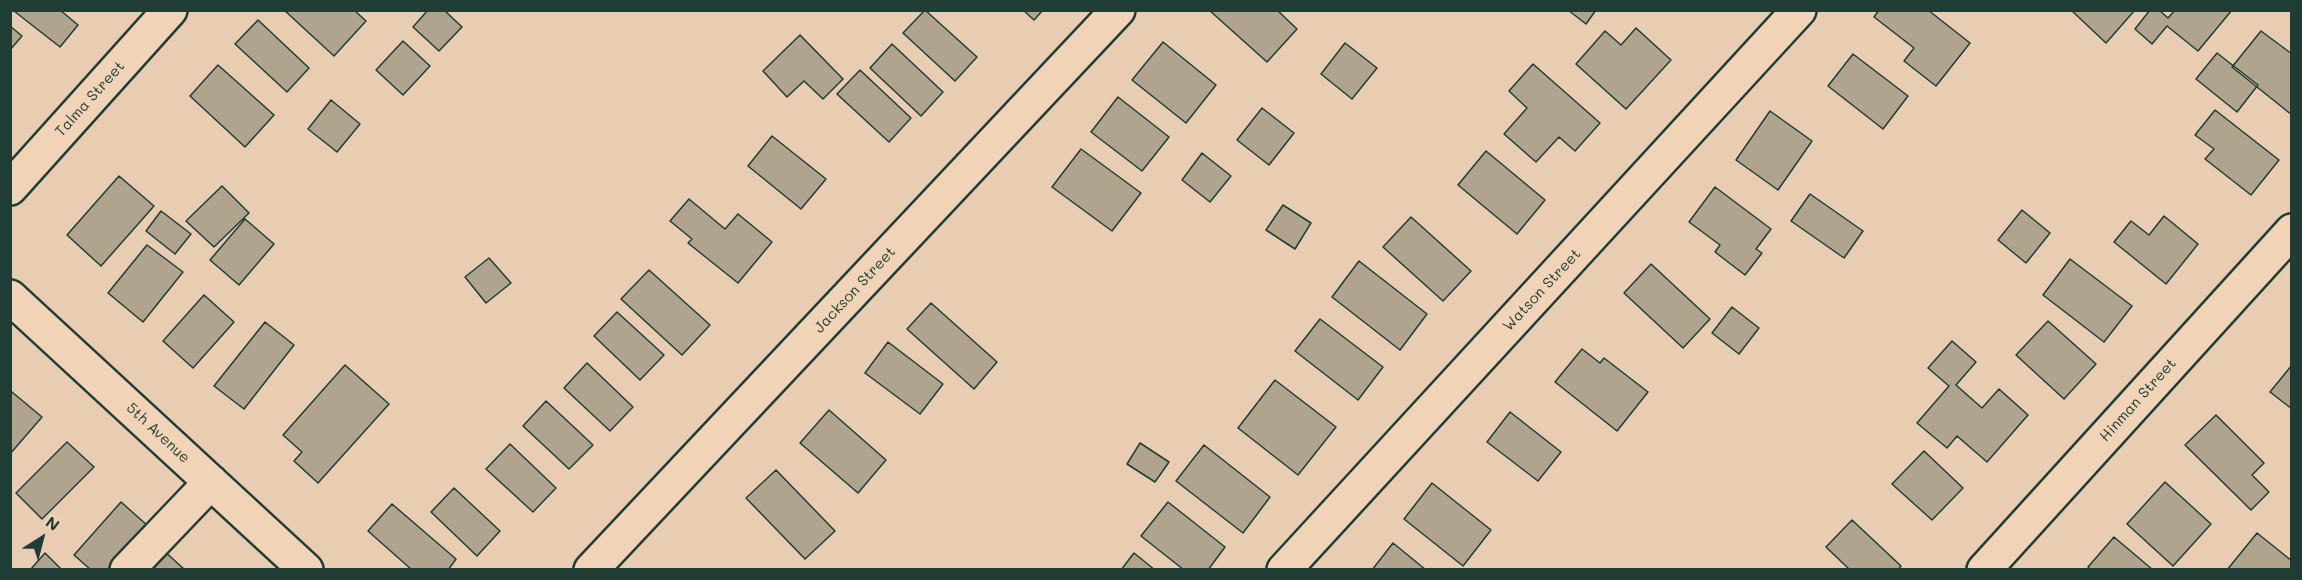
<!DOCTYPE html>
<style>
body{margin:0}
#map{position:relative;width:2302px;height:580px;overflow:hidden;background:#e9cdb2;font-family:Mali,sans-serif}
canvas{display:block}
.frame{position:absolute;inset:0;border:12px solid #1f3d34;pointer-events:none}
.north{position:absolute;left:12px;top:508px;width:60px;height:60px;-webkit-text-stroke:4px #f1d3b7;paint-order:stroke;rotate:36deg;font-size:16px;font-weight:700;line-height:24px;text-align:center;color:#1f3d34}
.north::after{content:'';display:block;margin:auto;width:21px;height:27px;background:#1f3d34;clip-path:polygon(50% 0,100% 100%,50% 72%,0 100%)}
</style>
<div id="map">
<canvas width="2302" height="580"></canvas>
<div class="frame"></div>
<div class="north">N</div>
</div>
<script>
const context = document.querySelector('canvas').getContext('2d');
context.lineJoin = 'round';
function paint(path, color) {
  context.fillStyle = color;
  context.fill(path, 'evenodd');
}
function strokePath(path, color, width, dash) {
  context.strokeStyle = color;
  context.lineWidth = width;
  context.lineCap = dash ? 'butt' : 'round';
  context.setLineDash(dash || []);
  context.stroke(path);
}
function drawText(font, color, halo, rows, align = 'center') {
  context.font = font + ' Mali,sans-serif';
  context.lineWidth = 5;
  context.setLineDash([]);
  context.textBaseline = 'middle';
  context.strokeStyle = halo;
  context.fillStyle = color;
  for (const [text, x, y, turn = 0] of rows) {
    context.save();
    context.translate(x, y);
    context.rotate((+turn || 0) * Math.PI / 180);
    context.textAlign = isNaN(turn) ? turn : align;
    if (halo) context.strokeText(text, 0, 0);
    context.fillText(text, 0, 0);
    context.restore();
  }
}
const building = new Path2D(`
 M60,10L78,25L60,47L14,11Z
 M284,10H354L366,21L334,56Z
 M428,10H444L462,27L439,51L413,27Z
 M925,10L977,57L955,81L903,33Z
 M1023,10H1043L1034,20Z
 M1209,10H1277L1297,29L1267,62Z
 M1568,10H1596L1586,24Z
 M1879,10H1928L1970,43L1936,86L1904,61L1914,48L1874,17Z
 M2071,10H2135L2106,43Z
 M2150,10H2159L2168,18L2175,10H2232L2198,51L2167,26L2152,44L2135,29Z
 M258,20L309,68L287,92L235,44Z
 M10,26L22,36L10,50Z
 M1636,28L1671,60L1626,109L1576,64L1605,31L1621,45Z
 M2261,31L2292,54V115L2232,67Z
 M800,35L843,79L823,99L804,81L787,97L763,71Z
 M403,41L430,66L403,95L376,70Z
 M1163,42L1216,85L1186,123L1132,80Z
 M1345,43L1377,68L1352,99L1321,74Z
 M892,44L943,92L921,116L870,68Z
 M2217,53L2258,85L2237,112L2196,79Z
 M1853,54L1908,96L1883,129L1828,86Z
 M1533,64L1600,123L1575,151L1559,137L1536,162L1504,134L1527,108L1509,91Z
 M218,65L274,115L245,147L190,96Z
 M860,70L911,118L889,142L837,94Z
 M1118,97L1169,137L1142,171L1091,132Z
 M331,100L360,124L337,152L308,129Z
 M1262,108L1294,133L1269,165L1237,140Z
 M2215,110L2279,160L2251,195L2205,159L2214,149L2195,135Z
 M1770,111L1812,141L1778,190L1736,160Z
 M772,136L826,179L801,209L748,166Z
 M1081,149L1141,193L1112,231L1052,187Z
 M1486,151L1545,200L1517,234L1458,185Z
 M1202,153L1231,176L1210,202L1182,180Z
 M119,176L154,206L101,266L67,235Z
 M222,186L249,213L214,247L186,221Z
 M1715,187L1771,229L1756,249L1762,253L1745,275L1715,252L1720,245L1689,222Z
 M1810,194L1863,231L1844,258L1791,221Z
 M689,199L725,229L738,214L772,242L738,283L688,243L692,239L670,221Z
 M1283,205L1311,223L1295,249L1266,230Z
 M2022,210L2050,233L2026,263L1998,240Z
 M161,211L191,234L175,254L146,231Z
 M2164,216L2198,244L2166,284L2114,242L2131,221L2149,235Z
 M1411,217L1471,271L1443,301L1383,247Z
 M245,219L274,244L239,285L210,260Z
 M147,245L183,272L143,322L108,293Z
 M489,258L511,283L486,303L465,277Z
 M2070,259L2132,306L2104,342L2043,295Z
 M1359,261L1427,314L1400,350L1332,297Z
 M1651,264L1710,319L1683,348L1624,293Z
 M649,270L710,325L682,355L621,299Z
 M204,295L234,322L193,368L163,341Z
 M931,303L997,362L974,389L907,329Z
 M1732,307L1759,328L1739,354L1712,333Z
 M617,312L664,355L640,380L594,336Z
 M1320,319L1383,367L1358,400L1295,351Z
 M2048,321L2096,364L2064,399L2016,355Z
 M265,322L294,345L244,409L214,386Z
 M1952,341L1976,362L1956,385L1982,408L1999,389L2028,415L1987,462L1957,436L1947,448L1917,423L1949,386L1928,368Z
 M888,342L943,384L920,414L865,373Z
 M1582,349L1600,363L1604,358L1648,392L1617,431L1555,382Z
 M587,363L633,407L610,431L564,388Z
 M345,365L389,404L318,483L294,461L302,452L283,435Z
 M2292,365V409L2270,392Z
 M1275,380L1336,427L1298,475L1238,428Z
 M12,392L42,417L10,454V394Z
 M546,401L593,445L569,469L523,426Z
 M829,410L886,460L858,493L800,443Z
 M1510,412L1561,452L1538,481L1487,442Z
 M2216,415L2264,463L2252,475L2269,492L2251,510L2185,445Z
 M67,442L94,467L42,519L16,493Z
 M1140,443L1169,462L1155,482L1127,464Z
 M510,444L556,488L533,512L486,469Z
 M1204,445L1270,497L1243,533L1176,481Z
 M1924,451L1963,488L1932,520L1892,484Z
 M776,470L835,531L805,559L746,498Z
 M2165,482L2211,524L2173,566L2127,524Z
 M1432,483L1491,530L1463,566L1404,519Z
 M454,488L500,531L477,556L431,512Z
 M121,502L148,526L111,570H91L74,555Z
 M1168,502L1225,547L1208,570H1184L1141,536Z
 M392,504L456,559L448,570H412L368,531Z
 M1852,520L1901,566L1898,570H1850L1826,547Z
 M2257,533L2292,561V570H2227Z
 M2114,537L2153,570H2091L2088,567Z
 M1393,543L1426,570H1372Z
 M162,549L185,570H143Z
 M45,553L62,570H30Z
 M1134,553L1155,570H1121Z`);
const minor = new Path2D(`
 M10,188L170,10
 M10,297L306,570
 M127,570L211,482
 M591,570L1118,10
 M1284,570L1799,10
 M1984,570L2292,231`);
const streetNames = [
 ["Talma Street",90,99,-48],
 ["Jackson Street",855,290,-47],
 ["Watson Street",1542,290,-47],
 ["Hinman Street",2138,400,-48],
 ["5th Avenue",158,433,43]
];
paint(building, '#b1a48f');
strokePath(building, '#1f3d34', 1.5);
strokePath(minor, '#1f3d34', 38);
strokePath(minor, '#f1d3b7', 33);
drawText('15px', '#1f3d34', '#f1d3b7', streetNames);
</script>
